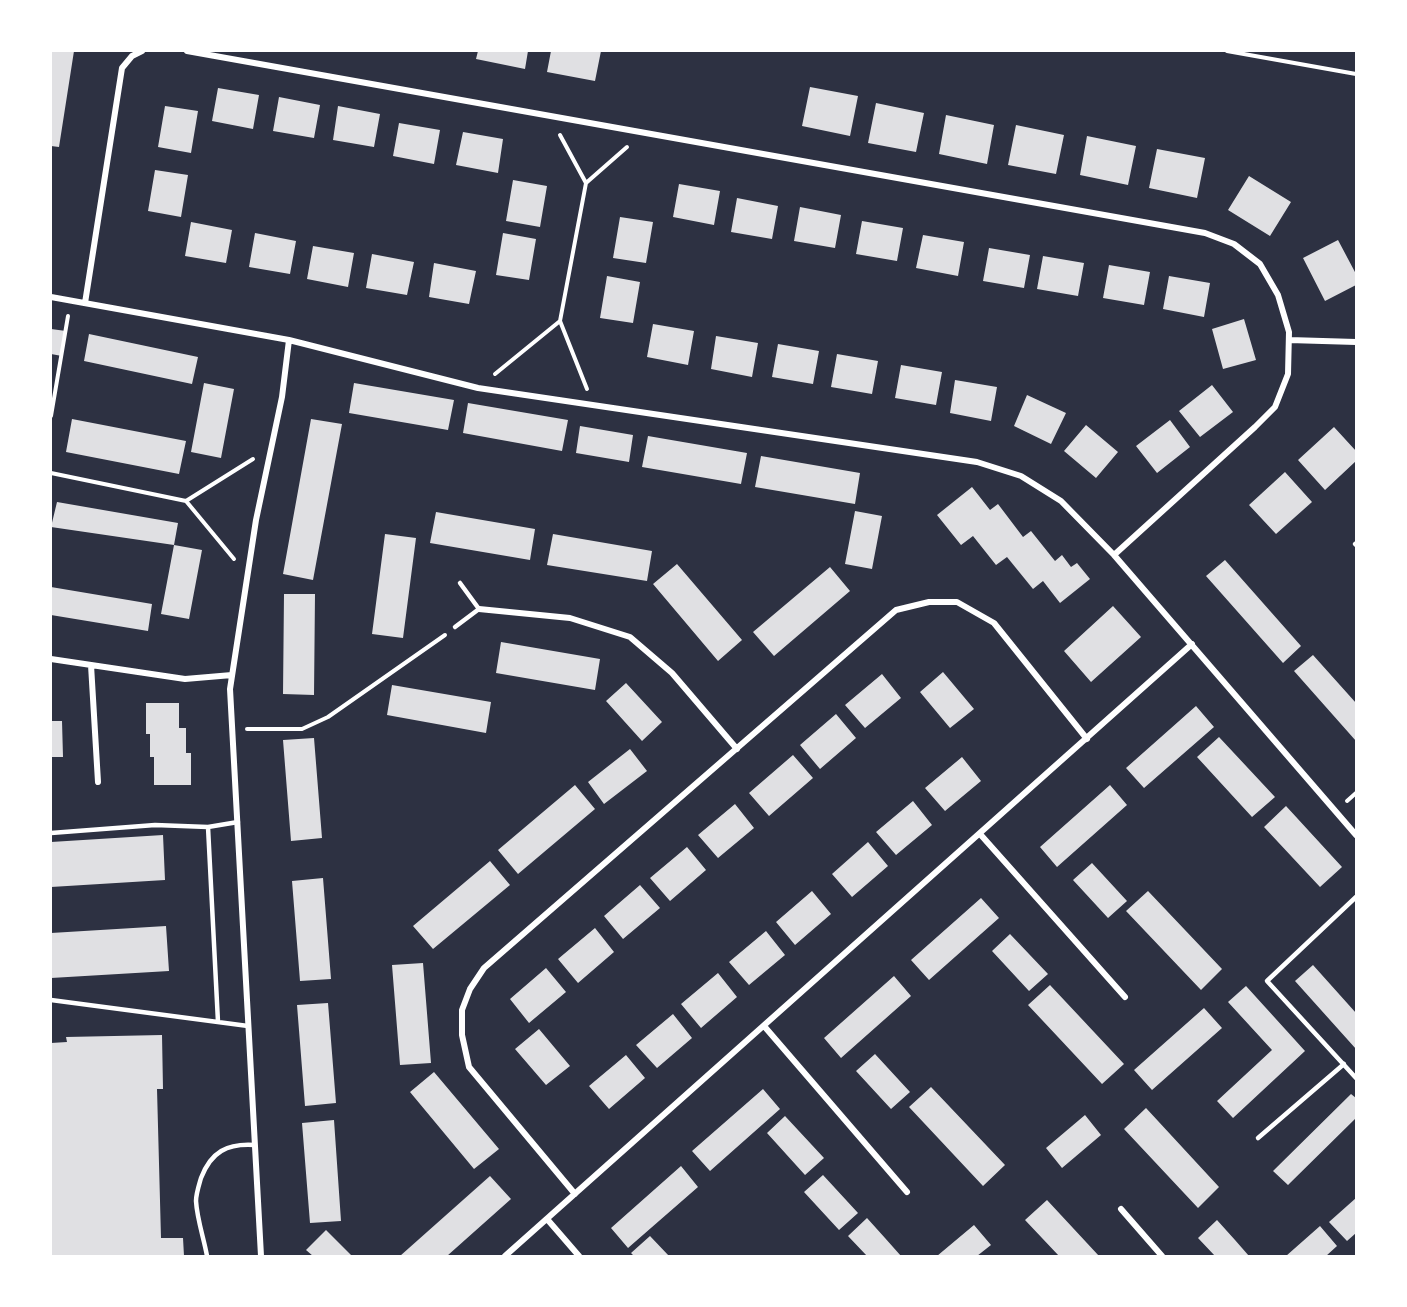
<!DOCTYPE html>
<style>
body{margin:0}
#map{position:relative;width:1407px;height:1307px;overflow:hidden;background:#2d3142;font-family:Raleway,sans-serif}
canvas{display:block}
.frame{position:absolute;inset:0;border:52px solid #fff;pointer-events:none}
</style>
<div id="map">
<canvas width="1407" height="1307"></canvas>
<div class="frame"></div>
</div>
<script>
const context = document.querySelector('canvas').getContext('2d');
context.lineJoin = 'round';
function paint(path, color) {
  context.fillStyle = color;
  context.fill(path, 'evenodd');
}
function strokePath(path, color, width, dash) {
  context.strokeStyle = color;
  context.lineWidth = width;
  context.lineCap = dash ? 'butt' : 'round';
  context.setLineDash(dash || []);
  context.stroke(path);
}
const building = new Path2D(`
 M51,51H74L59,147L51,146Z
 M478,51H528L525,69L476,59Z
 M551,51H601L595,81L547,72Z
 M810,87L858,96L850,136L802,126Z
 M218,88L259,95L253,129L212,121Z
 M279,97L320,105L314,138L273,131Z
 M876,103L924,113L916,152L868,143Z
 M165,106L198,111L191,153L158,147Z
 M338,106L380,114L374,147L333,140Z
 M946,115L994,125L987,164L939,154Z
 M399,123L440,130L434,164L393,156Z
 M1016,125L1064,135L1056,174L1008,165Z
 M463,132L503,139L498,173L456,165Z
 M1087,136L1136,146L1128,185L1080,175Z
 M1157,149L1205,158L1197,198L1149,188Z
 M155,170L188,175L181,217L148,211Z
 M1249,176L1291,202L1270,236L1228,210Z
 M513,180L547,186L540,227L506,221Z
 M679,184L720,191L714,225L673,217Z
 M737,198L778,206L772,239L731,232Z
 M800,207L841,215L835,248L794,241Z
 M620,217L653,222L646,263L613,258Z
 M862,221L903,228L897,261L856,254Z
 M191,222L232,230L226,263L185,256Z
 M255,233L296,241L290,274L249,267Z
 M503,233L536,239L529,280L496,275Z
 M923,235L964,242L958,276L916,268Z
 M1338,240L1356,274V285L1325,301L1303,258Z
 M313,246L354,253L348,287L307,279Z
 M989,248L1030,255L1024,288L983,281Z
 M372,254L414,262L407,295L366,288Z
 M1043,256L1084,263L1078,296L1037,289Z
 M434,263L476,271L469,304L429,297Z
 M1109,265L1150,272L1144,305L1103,298Z
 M607,276L640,282L633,323L600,318Z
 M1169,276L1210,283L1204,317L1163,309Z
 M1244,319L1256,360L1223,369L1212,329Z
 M653,324L694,331L688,365L647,357Z
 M51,329L66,331L62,356L51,354Z
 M89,334L198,357L192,384L84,361Z
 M716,336L758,343L752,377L711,369Z
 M778,344L819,351L813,384L772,377Z
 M837,354L878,361L872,394L831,387Z
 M901,365L942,372L936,405L895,398Z
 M955,380L997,387L991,421L950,413Z
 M204,383L234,389L221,458L191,452Z
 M354,383L454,400L448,430L349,413Z
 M1212,385L1233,412L1200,437L1179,411Z
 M1027,395L1066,413L1051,444L1014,426Z
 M468,403L568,420L562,451L463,433Z
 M72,419L186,441L179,474L66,452Z
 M311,419L342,424L313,580L283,574Z
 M1170,420L1190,447L1157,473L1136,446Z
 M1086,425L1118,452L1096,478L1064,451Z
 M580,426L633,435L629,462L576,453Z
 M1334,427L1356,451V461L1325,490L1298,460Z
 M648,436L747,453L741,484L642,467Z
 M761,456L860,473L855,504L755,487Z
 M1285,472L1312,502L1276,534L1249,505Z
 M972,487L990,510L998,504L1023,537L1031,531L1055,561L1062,555L1071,567L1077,563L1090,579L1060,603L1043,581L1033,589L1007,557L996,565L973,536L961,545L937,515Z
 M57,502L178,523L174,545L51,527Z
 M855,511L882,516L872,569L845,564Z
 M436,512L535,529L530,560L430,543Z
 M385,534L416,538L403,638L372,634Z
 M553,534L652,551L647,581L547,565Z
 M174,545L202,550L189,619L161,614Z
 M1225,560L1301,646L1283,663L1206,576Z
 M677,564L742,640L718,661L653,584Z
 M830,567L850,591L774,656L753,632Z
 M51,587L152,604L148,631L51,615Z
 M284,594H315L314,695L283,694Z
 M1113,606L1141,637L1091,682L1064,651Z
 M501,642L600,659L595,690L496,673Z
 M1313,655L1356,703V741L1294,671Z
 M943,672L974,709L950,728L920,692Z
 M882,674L901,698L865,728L845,705Z
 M626,683L662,722L642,741L606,701Z
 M392,685L491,702L486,733L387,715Z
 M146,703H179V728H186V753H191V785H154V757H150V734H146Z
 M1196,706L1214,727L1144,788L1126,768Z
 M836,714L856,738L820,769L800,745Z
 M51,721H62L63,757H51Z
 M1219,737L1275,797L1252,817L1197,757Z
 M314,738L322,838L291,841L283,740Z
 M630,749L647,771L604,804L588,782Z
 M793,755L813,778L769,816L749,793Z
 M962,757L981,781L945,811L925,788Z
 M575,785L595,809L518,874L498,850Z
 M1110,785L1127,805L1057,867L1040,847Z
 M913,801L932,825L896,855L876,832Z
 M735,804L754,828L718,858L698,835Z
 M1286,806L1342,867L1320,887L1264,827Z
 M163,835L165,880L51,887V842Z
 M868,842L888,866L852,897L832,874Z
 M687,847L706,870L670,901L650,878Z
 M490,861L510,885L433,949L413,926Z
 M1092,863L1127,901L1108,918L1073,880Z
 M323,878L331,979L300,981L292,881Z
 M640,885L660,908L623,939L604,916Z
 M812,891L831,914L795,945L776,922Z
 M1148,891L1222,969L1201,990L1126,911Z
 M981,898L999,918L929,980L911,960Z
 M166,926L169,971L51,978V933Z
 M595,928L614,952L578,983L558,959Z
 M766,931L785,955L749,985L729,962Z
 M1010,934L1048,974L1029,991L992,951Z
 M423,963L431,1063L400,1065L392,965Z
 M1313,965L1356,1013V1049L1295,981Z
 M546,968L566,992L529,1023L510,999Z
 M718,973L737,997L701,1028L681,1004Z
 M894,976L911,996L841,1058L824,1038Z
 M1050,985L1124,1064L1102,1084L1028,1005Z
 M1246,986L1305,1051L1233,1118L1217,1101L1272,1050L1228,1002Z
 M328,1003L336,1103L305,1106L297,1005Z
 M1204,1008L1222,1028L1152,1090L1134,1070Z
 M673,1014L692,1038L657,1068L636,1045Z
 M539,1029L570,1066L546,1085L515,1049Z
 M162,1035L163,1089H157L161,1238H183L184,1256H51V1043L67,1042L66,1037Z
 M875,1054L910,1092L891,1109L856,1071Z
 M626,1055L645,1078L609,1109L589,1086Z
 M434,1072L499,1149L474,1169L410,1092Z
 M931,1087L1005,1165L983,1186L909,1107Z
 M763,1089L780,1109L710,1171L692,1151Z
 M1351,1094L1356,1098V1118L1288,1185L1273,1171Z
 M1146,1108L1219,1187L1198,1208L1124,1129Z
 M1085,1115L1101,1135L1062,1168L1046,1148Z
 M785,1116L824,1158L805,1175L767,1133Z
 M334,1120L341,1221L310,1223L302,1123Z
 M681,1166L698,1187L628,1248L611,1228Z
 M823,1175L858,1213L839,1230L804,1192Z
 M490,1176L511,1199L447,1256H400Z
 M1356,1198V1233L1347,1241L1329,1222Z
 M1047,1200L1099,1256H1059L1025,1220Z
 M867,1218L885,1238L901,1256H867L848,1236Z
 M1217,1220L1235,1240L1249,1256H1215L1198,1238Z
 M974,1225L991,1245L977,1256H937Z
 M1320,1226L1337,1246L1326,1256H1286Z
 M326,1230L352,1256H313L306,1250Z
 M650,1236L669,1256H634L631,1253Z`);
const path = new Path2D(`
 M1227,51L1356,74
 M560,135L586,183
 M495,374L560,321
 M587,389L560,321L586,183L627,147
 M51,416L68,316
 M51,473L186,501
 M234,559L186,501L253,459
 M247,729H302L328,717L445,635
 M1347,801L1356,793`);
const service = new Path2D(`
 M1355,544L1356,545
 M455,627L479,609L460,583
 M51,833L155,825L208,827
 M1356,897L1267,981L1356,1078
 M51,1000L248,1026
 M218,1022L208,827L238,822
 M1258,1138L1344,1064
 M207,1256C204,1239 197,1219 196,1201C196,1194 199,1185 201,1178C211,1152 227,1143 255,1145`);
const minor = new Path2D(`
 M187,51L1205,233L1234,244L1260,264L1278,295L1289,332L1288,374L1275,407L1255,427L1114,555
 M51,297L289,340L478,388L977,462L1021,476L1061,501L1114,555L1356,835
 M85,303L122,68L132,56L142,51
 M1289,340L1356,342
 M479,609L570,618L630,637L672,673L737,749
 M51,659L185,679L232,675
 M91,665L98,782
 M980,834L1125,997
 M764,1026L907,1192
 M575,1194L469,1067L462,1035V1010L470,989L484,968L896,610L929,602H957L994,623L1087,739
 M1121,1209L1162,1256
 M547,1219L579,1256
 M261,1256L230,689L256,520L282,397L289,340
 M505,1256L1192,644`);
paint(building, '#e0e0e3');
strokePath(path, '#fff', 4);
strokePath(service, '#fff', 4.5);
strokePath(minor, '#fff', 6);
</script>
